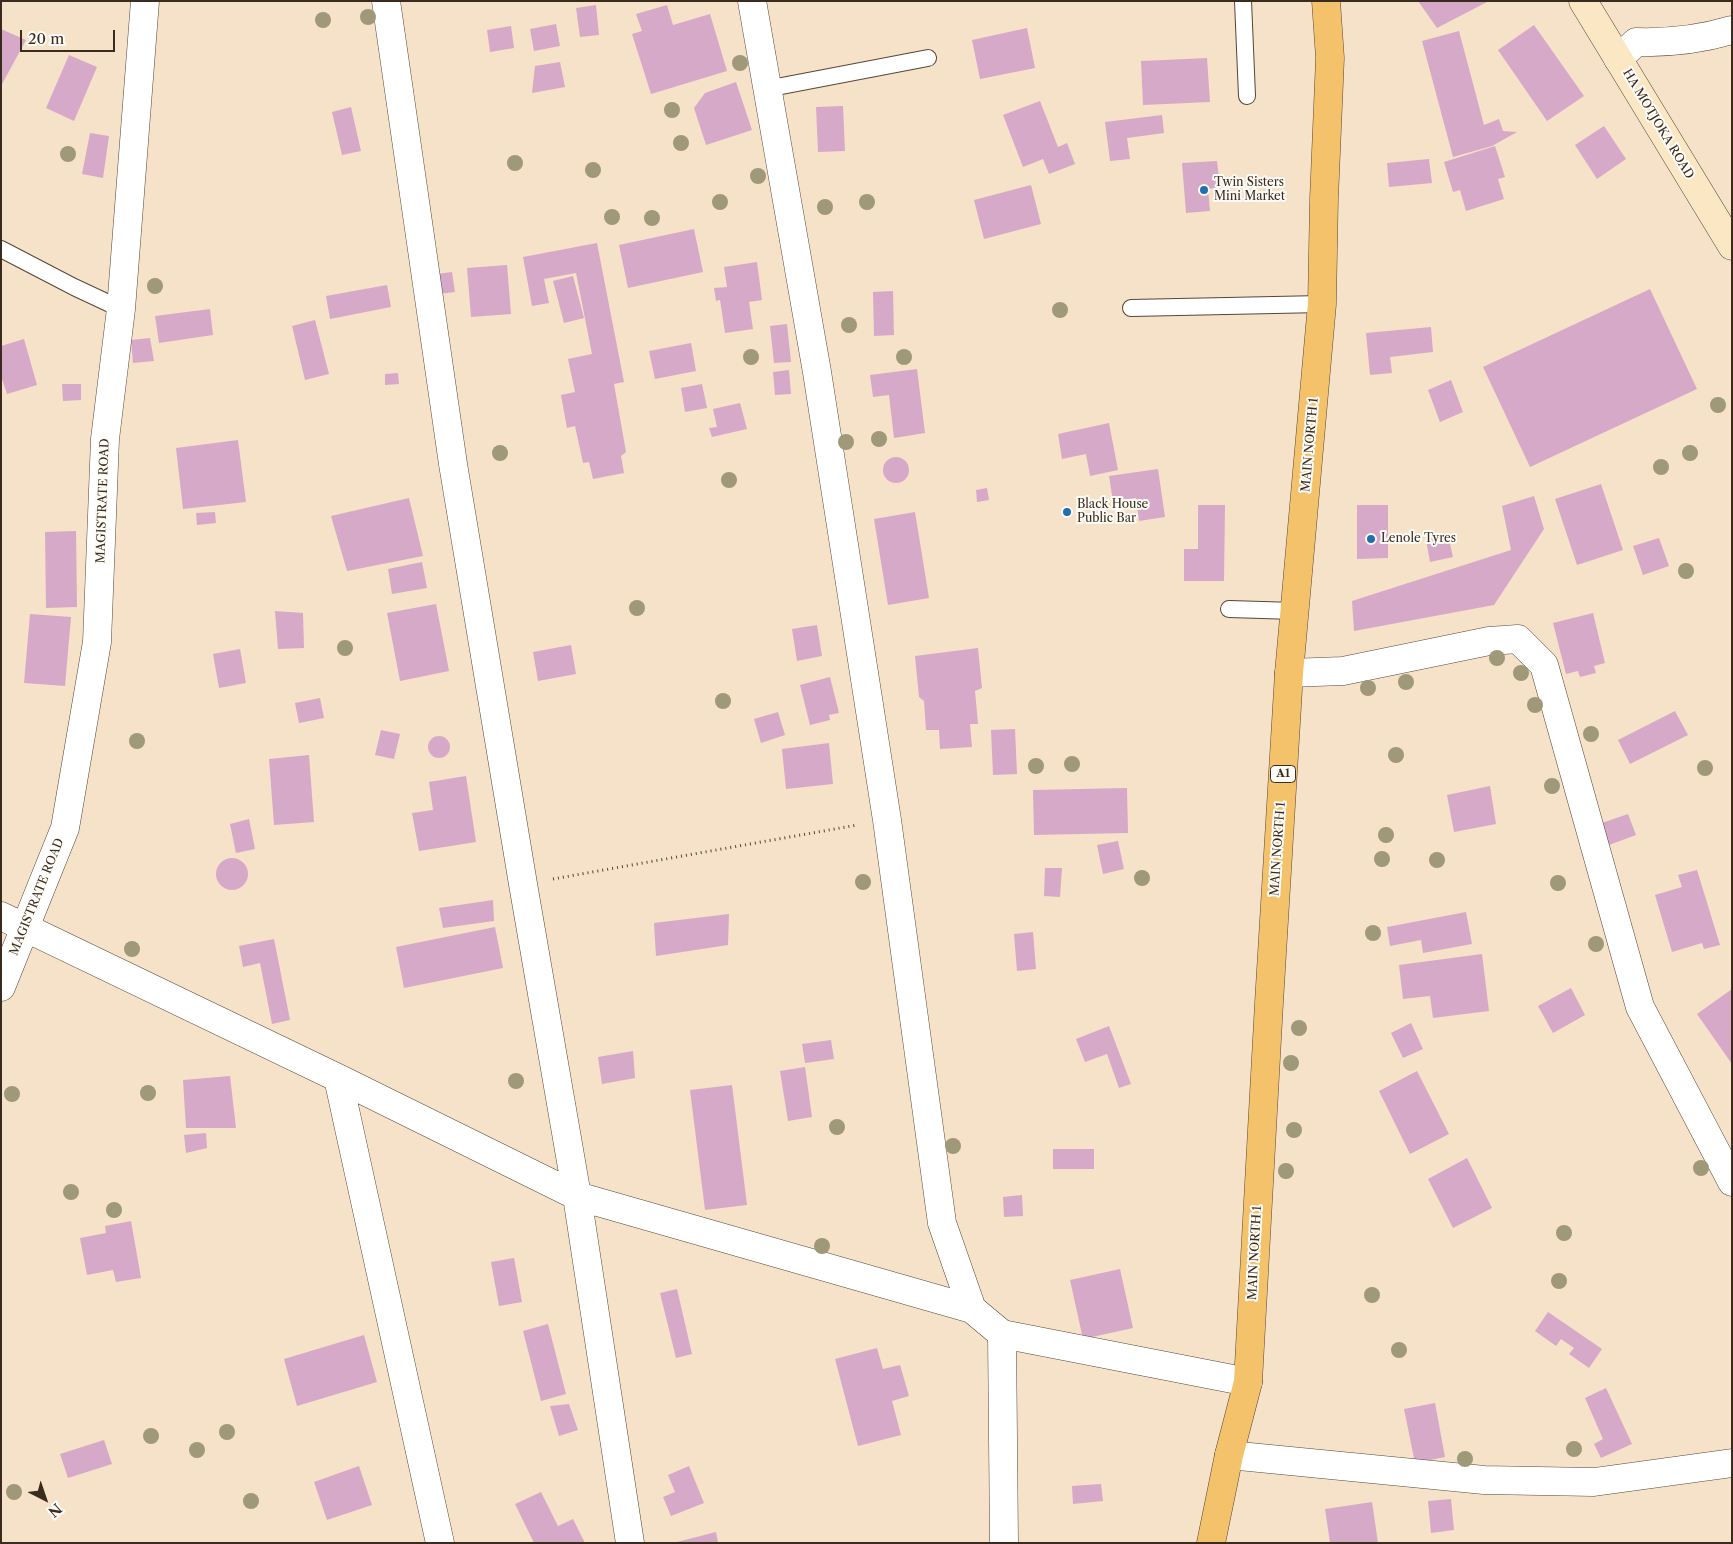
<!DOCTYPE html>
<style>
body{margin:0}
#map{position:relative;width:1733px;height:1544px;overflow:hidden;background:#f5e2c8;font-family:"Libre Caslon Text",serif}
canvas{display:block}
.frame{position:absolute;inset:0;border:2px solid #3b2a1e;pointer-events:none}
.north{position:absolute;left:20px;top:1474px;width:50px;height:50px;-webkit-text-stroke:4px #fdfcf7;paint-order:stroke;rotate:139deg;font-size:14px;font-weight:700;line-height:20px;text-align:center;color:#3b2a1e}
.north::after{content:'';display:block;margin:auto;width:18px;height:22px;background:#3b2a1e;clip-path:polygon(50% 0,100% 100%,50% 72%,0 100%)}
.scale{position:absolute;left:20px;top:30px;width:95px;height:22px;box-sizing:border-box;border:2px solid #3b2a1e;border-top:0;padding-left:6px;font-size:15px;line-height:18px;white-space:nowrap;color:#3b2a1e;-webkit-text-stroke:4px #fdfcf7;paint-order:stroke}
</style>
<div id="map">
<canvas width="1733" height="1544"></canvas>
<div class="frame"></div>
<div class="north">N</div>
<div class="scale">20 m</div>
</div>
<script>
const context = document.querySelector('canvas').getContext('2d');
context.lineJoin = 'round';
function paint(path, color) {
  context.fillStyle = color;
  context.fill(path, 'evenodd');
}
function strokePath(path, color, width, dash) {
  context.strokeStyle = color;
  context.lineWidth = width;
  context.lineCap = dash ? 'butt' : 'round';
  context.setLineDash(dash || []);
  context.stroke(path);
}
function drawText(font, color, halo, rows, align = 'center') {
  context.font = font + ' "Libre Caslon Text",serif';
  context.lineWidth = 4;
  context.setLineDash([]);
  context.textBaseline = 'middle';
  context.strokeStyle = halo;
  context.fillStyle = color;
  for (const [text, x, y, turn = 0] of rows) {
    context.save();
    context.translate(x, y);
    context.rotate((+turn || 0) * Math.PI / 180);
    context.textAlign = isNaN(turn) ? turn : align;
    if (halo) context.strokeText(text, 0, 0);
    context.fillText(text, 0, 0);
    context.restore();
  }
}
const building = new Path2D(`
 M1418,1H1489L1437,28Z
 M596,5L599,35L580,37L576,8Z
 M667,5L673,25L710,14L727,71L651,94L632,34L642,31L636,14Z
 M556,24L560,46L534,51L530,29Z
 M1534,25L1584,96L1547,121L1498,50Z
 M511,26L514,48L490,52L487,30Z
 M1027,28L1035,68L980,79L972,40Z
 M1,29L26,40L1,86Z
 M1459,31L1484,125L1499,119L1503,131L1517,132L1492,146L1453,157L1422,41Z
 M69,55L97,67L74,121L46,108Z
 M1207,58L1210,102L1143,105L1141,61Z
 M560,62L565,87L532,93L535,66Z
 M736,82L752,130L706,145L694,108L705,93Z
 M1040,101L1058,147L1067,143L1075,164L1049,174L1043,159L1023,167L1003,115Z
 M843,106L845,151L818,152L816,107Z
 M351,107L361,151L342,155L332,112Z
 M1162,115L1164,133L1127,138L1130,159L1110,161L1105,122Z
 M1604,126L1626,159L1597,179L1575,145Z
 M90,133L109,136L103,178L82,174Z
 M1495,146L1505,177L1498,179L1504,199L1466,211L1460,190L1453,192L1444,162Z
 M1429,159L1432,183L1389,187L1387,163Z
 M1217,161L1220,188L1208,189L1210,211L1186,213L1182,163Z
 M1031,185L1041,224L984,239L974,200Z
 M694,229L703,272L628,288L619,245Z
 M597,243L624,382L614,384L626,452L621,456L624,473L593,479L589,462L583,463L575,426L567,428L561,395L575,392L568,359L592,354L576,273L544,279L549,303L532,306L523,257Z
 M757,262L762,300L749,302L753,329L725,333L720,300L716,301L714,288L727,287L724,267Z
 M507,265L511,314L471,317L467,268Z
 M452,272L455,292L439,294L436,274Z
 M573,276L584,318L564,323L553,281Z
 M387,285L391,307L330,319L326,296Z
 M1650,289L1697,389L1530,467L1483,367Z
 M893,291L894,335L874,336L873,292Z
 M210,309L213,335L159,343L155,316Z
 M315,320L329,374L305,380L292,326Z
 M787,324L791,362L774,363L770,326Z
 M1431,327L1433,352L1390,357L1392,373L1370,375L1366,333Z
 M150,338L154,361L133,363L131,340Z
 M24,339L37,385L7,394L1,376V346Z
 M691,343L696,371L655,379L649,351Z
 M917,369L925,433L894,438L889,395L873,397L870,375Z
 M789,370L791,394L775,395L773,372Z
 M398,373L399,384L385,385V374Z
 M1451,380L1463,412L1440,422L1428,390Z
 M62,384H81V400L63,401Z
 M702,384L707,408L685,412L681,388Z
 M740,403L747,429L712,437L709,428L717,427L713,409Z
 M1109,423L1118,470L1090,476L1086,454L1062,459L1058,434Z
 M238,440L246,502L183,509L176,448Z
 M883 470a13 13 0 1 1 26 0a13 13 0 1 1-26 0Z
 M1158,469L1165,517L1139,521L1136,498L1113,501L1109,476Z
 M1601,484L1623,550L1577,565L1555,499Z
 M987,488L989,500L977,502L976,490Z
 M1534,496L1544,529L1494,605L1354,631L1352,601L1511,550L1502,506Z
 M409,498L423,556L347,571L331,516Z
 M1198,505H1225L1224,581H1184V549H1198Z
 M1357,505H1388V558L1357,559Z
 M215,512L216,523L197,525L196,513Z
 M915,512L929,598L888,605L874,519Z
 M76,531L77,607L46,608L45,532Z
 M1448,535L1453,557L1430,562L1426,540Z
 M1659,538L1669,566L1643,575L1633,546Z
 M422,562L427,588L392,594L388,569Z
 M436,604L449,671L400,681L387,613Z
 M275,611L303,613L304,648L278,649Z
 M1593,613L1605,663L1594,666L1596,673L1580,677L1578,671L1566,674L1553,623Z
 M30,614L71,617L65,686L24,683Z
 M817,625L822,656L797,661L792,629Z
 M571,645L576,674L538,681L533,652Z
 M978,648L982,688L975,691L978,724H970L972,747L940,749L939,730H926L924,701L919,697L915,656Z
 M240,649L246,683L219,688L213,654Z
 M830,677L839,713L829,715L830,720L810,725L800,685Z
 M320,698L324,718L299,723L295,703Z
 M1675,711L1688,735L1630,764L1618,740Z
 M778,712L785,735L761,743L754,719Z
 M1015,729L1017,774L993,775L991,730Z
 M381,730L400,734L394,759L375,755Z
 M428 747a11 11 0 1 1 22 0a11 11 0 1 1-22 0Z
 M829,743L833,784L786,789L782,749Z
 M309,755L314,822L274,825L269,759Z
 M466,776L476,842L419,851L412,813L433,810L429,782Z
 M1490,786L1496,824L1454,832L1447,795Z
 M1127,788L1128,833L1034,835L1033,790Z
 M1628,814L1636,835L1609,845L1602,823Z
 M249,819L255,849L236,853L230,824Z
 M1118,841L1124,869L1103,874L1097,845Z
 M216 874a16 16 0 1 1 32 0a16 16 0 1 1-32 0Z
 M1045,868H1062L1060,897L1044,896Z
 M1697,870L1720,945L1704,949L1702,943L1672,952L1655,895L1682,887L1678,875Z
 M493,900L494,921L443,928L439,908Z
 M1466,912L1472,944L1423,953L1421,940L1390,946L1387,927Z
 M729,914L728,945L656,956L654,923Z
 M495,927L503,968L404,988L396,947Z
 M1033,932L1036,969L1017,971L1014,934Z
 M274,939L290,1020L272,1024L260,963L243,967L239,946Z
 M1482,954L1489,1011L1433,1018L1430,996L1403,999L1399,965Z
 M1571,988L1585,1015L1553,1033L1538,1006Z
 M1732,989V1064L1697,1014Z
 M1411,1023L1423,1049L1403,1058L1391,1033Z
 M1109,1026L1131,1084L1119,1088L1107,1054L1085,1062L1076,1039Z
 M831,1040L834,1059L805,1063L802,1044Z
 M633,1051L635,1078L602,1084L598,1057Z
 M805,1067L812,1117L788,1121L780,1071Z
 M1417,1071L1449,1134L1410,1154L1379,1091Z
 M230,1076L236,1128H186L183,1080Z
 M732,1085L747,1205L705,1210L690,1090Z
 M206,1133L207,1148L186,1153L184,1135Z
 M1053,1149H1094V1169H1053Z
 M1467,1158L1492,1208L1453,1228L1428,1179Z
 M1022,1195L1023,1216L1004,1217L1003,1197Z
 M131,1221L141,1278L116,1282L113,1270L87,1275L80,1238L106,1233L105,1226Z
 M514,1258L522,1302L499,1306L491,1262Z
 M1120,1269L1133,1328L1083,1339L1070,1280Z
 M677,1289L692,1354L676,1358L660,1293Z
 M1548,1312L1602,1349L1589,1368L1569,1354L1574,1348L1561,1339L1556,1346L1535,1331Z
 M548,1324L566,1394L541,1401L523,1331Z
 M364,1335L377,1382L297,1406L284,1359Z
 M877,1348L883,1369L900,1365L909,1396L892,1401L901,1435L858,1446L835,1359Z
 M1606,1388L1632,1444L1601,1458L1594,1444L1603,1439L1585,1398Z
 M1435,1403L1445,1457L1415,1463L1404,1409Z
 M569,1404L578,1430L559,1436L550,1406Z
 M104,1440L112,1464L68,1478L60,1454Z
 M359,1466L372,1505L327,1520L314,1482Z
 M689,1466L704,1503L671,1516L663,1497L675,1492L668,1475Z
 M1101,1484L1103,1501L1073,1504L1072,1486Z
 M541,1492L558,1526L573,1519L585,1543H534L515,1504Z
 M1451,1499L1454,1530L1431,1533L1428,1501Z
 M1372,1502L1378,1543H1330L1325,1509Z
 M716,1532L718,1543H677V1542Z`);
const path = new Path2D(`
 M553,879L857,825`);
const lane = new Path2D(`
 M1243,1L1247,96
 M766,89L928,58
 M1,249L74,287L121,309
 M1131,308L1322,304
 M1229,609L1295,611`);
const street = new Path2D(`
 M386,1L453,464L523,884L577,1196L630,1543
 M752,1L817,372L887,820L942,1223L972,1309
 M1618,59L1636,42C1669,43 1699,40 1732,30
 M1289,673L1343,671L1489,641L1518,639L1544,665L1640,1007L1732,1182
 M1,916L338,1078L577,1196L972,1309L1002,1334L1248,1382
 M1,987L65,828L97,642L105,439L121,309L145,1
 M338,1078L440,1543
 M1002,1334L1004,1543
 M1229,1455L1484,1480L1594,1482L1732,1463`);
const secondary = new Path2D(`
 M1583,1L1732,246`);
const primary = new Path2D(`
 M1211,1543L1229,1455L1248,1382L1269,1003L1289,673L1322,304L1324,199L1330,58L1326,1`);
const trees = [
 [368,17],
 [323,20],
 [740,63],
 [672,110],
 [681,143],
 [68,154],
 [515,163],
 [593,170],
 [758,176],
 [720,202],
 [867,202],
 [825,207],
 [612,217],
 [652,218],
 [155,286],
 [1060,310],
 [849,325],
 [751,357],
 [904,357],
 [1718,405],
 [879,439],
 [846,442],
 [500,453],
 [1690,453],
 [1661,467],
 [729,480],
 [1686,571],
 [637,608],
 [345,648],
 [1497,658],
 [1521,673],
 [1406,682],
 [1368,688],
 [723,701],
 [1535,705],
 [1591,734],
 [137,741],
 [1396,755],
 [1072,764],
 [1036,766],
 [1705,768],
 [1552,786],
 [1386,835],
 [1382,859],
 [1437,860],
 [1142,878],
 [863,882],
 [1558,883],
 [1373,933],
 [1596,944],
 [132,949],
 [1299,1028],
 [1291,1063],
 [516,1081],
 [148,1093],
 [12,1094],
 [837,1127],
 [1294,1130],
 [953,1146],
 [1701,1168],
 [1286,1171],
 [71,1192],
 [114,1210],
 [1564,1233],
 [822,1246],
 [1559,1281],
 [1372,1295],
 [1399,1350],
 [227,1432],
 [151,1436],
 [1574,1449],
 [197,1450],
 [1465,1459],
 [14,1492],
 [251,1501]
];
const markers = [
 [1204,190,5,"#1f6fb2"],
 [1067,512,5,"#1f6fb2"],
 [1371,539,5,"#1f6fb2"]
];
const shields = [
 [1283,774,25]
];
const shieldNames = [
 ["A1",1283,774]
];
const streetNames = [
 ["HA MOTJOKA ROAD",1658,124,59],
 ["MAIN NORTH 1",1310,445,-85],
 ["MAGISTRATE ROAD",103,501,-88],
 ["MAIN NORTH 1",1278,849,-86],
 ["MAGISTRATE ROAD",37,897,-68],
 ["MAIN NORTH 1",1255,1253,-87]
];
const poiNames = [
 ["Twin Sisters",1214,183],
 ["Mini Market",1214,197],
 ["Black House",1077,505],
 ["Public Bar",1077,519],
 ["Lenole Tyres",1381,539]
];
paint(building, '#d7a9c8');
strokePath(lane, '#574638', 18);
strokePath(street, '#574638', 29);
strokePath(secondary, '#574638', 29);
strokePath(primary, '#574638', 29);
strokePath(path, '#574638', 3, [1, 4]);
strokePath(lane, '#fff', 16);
strokePath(street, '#fff', 28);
strokePath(secondary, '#fbe7c3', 28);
strokePath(primary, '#f4c26a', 28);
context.fillStyle = '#9f9879';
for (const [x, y] of trees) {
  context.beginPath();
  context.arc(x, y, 8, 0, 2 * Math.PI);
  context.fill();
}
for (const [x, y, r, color] of markers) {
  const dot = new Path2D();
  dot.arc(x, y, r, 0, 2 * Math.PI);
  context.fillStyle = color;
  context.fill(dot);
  strokePath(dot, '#fdfcf7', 2);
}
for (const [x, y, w] of shields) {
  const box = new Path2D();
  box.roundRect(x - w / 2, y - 8.5, w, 17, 4);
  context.fillStyle = '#fdfcf7';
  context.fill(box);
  strokePath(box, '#3b2a1e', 1);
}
drawText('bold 11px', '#3b2a1e', null, shieldNames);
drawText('12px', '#3b2a1e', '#fdfcf7', streetNames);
drawText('12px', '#3b2a1e', '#fdfcf7', poiNames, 'left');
</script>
